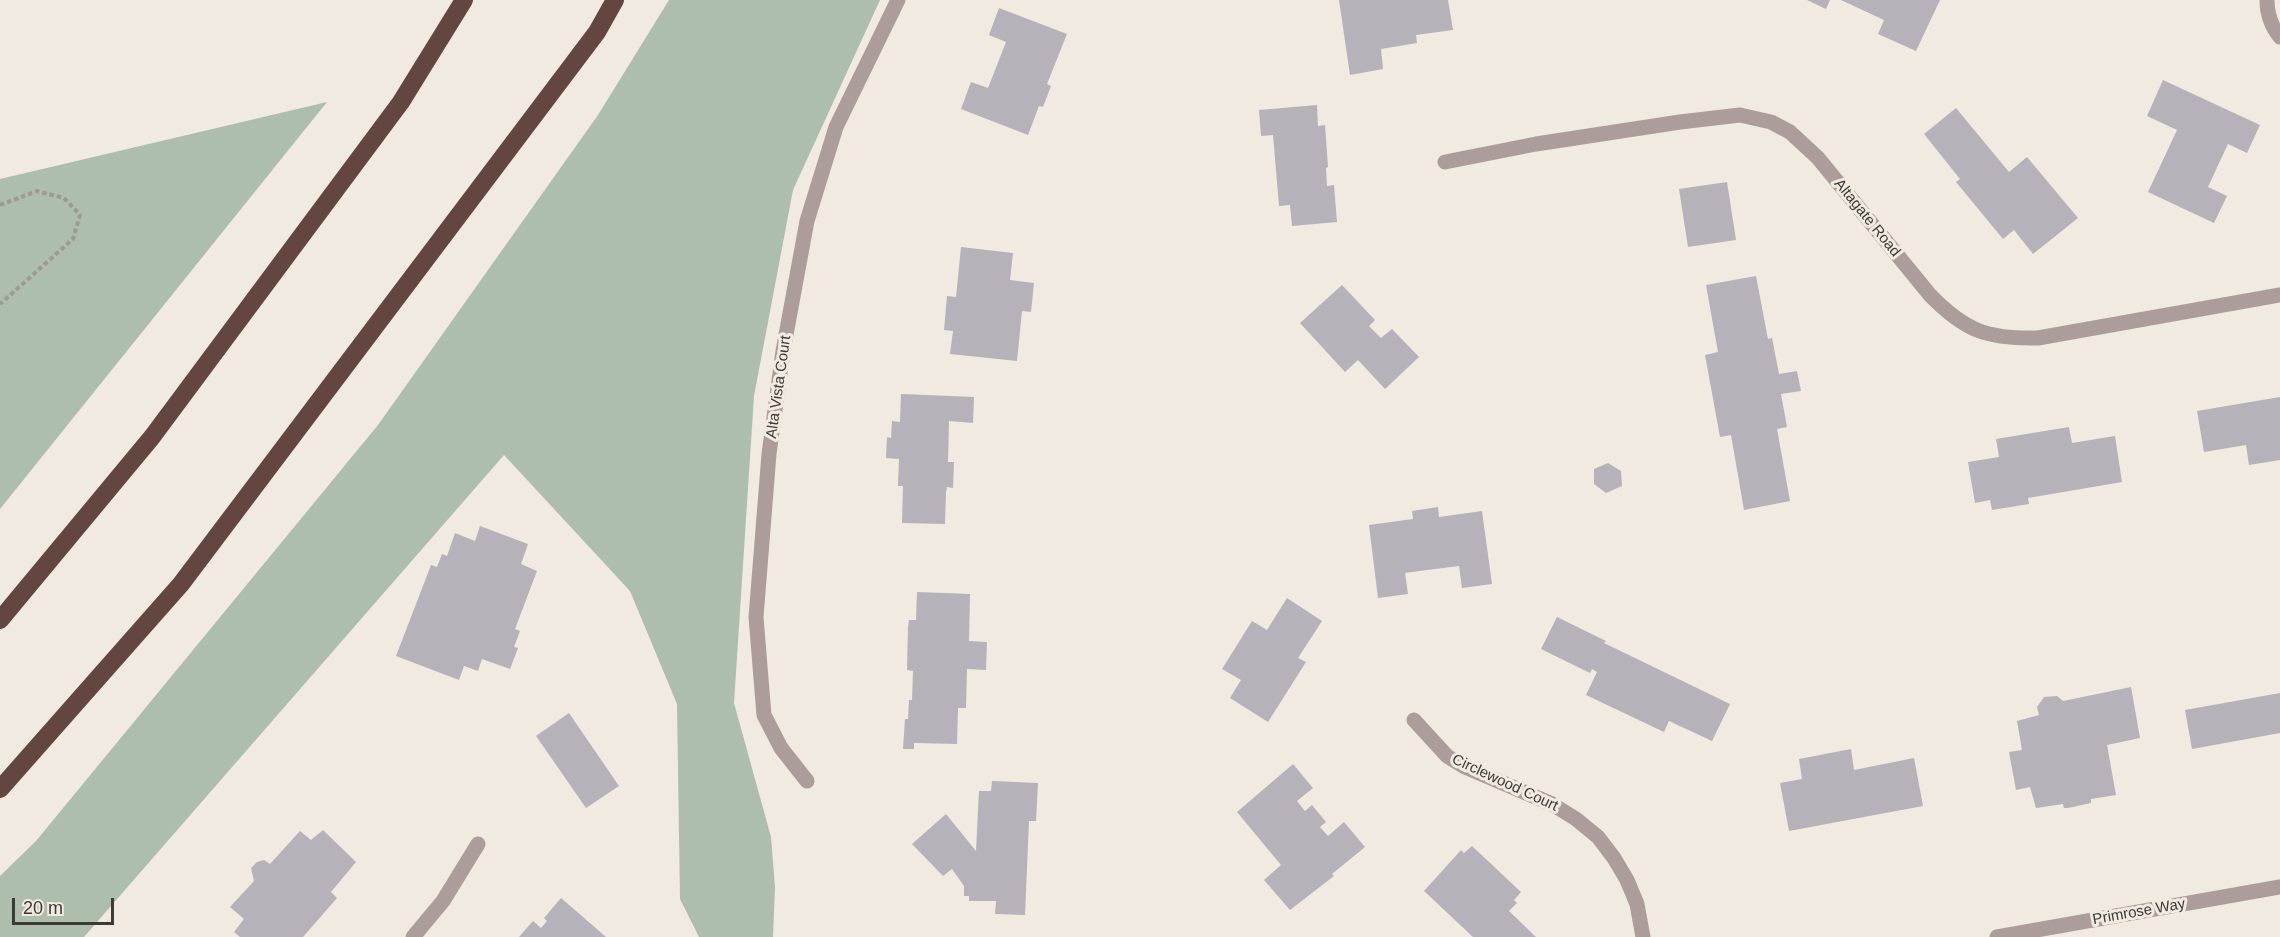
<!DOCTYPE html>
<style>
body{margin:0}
#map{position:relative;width:2280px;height:937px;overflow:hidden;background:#f0eae1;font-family:Helvetica,sans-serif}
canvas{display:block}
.scale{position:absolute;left:12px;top:898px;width:102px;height:27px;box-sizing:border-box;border:3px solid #3c3a36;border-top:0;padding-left:8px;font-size:18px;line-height:21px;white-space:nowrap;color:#3c3a36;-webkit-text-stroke:4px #f0eae1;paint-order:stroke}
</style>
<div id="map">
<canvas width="2280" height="937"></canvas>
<div class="scale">20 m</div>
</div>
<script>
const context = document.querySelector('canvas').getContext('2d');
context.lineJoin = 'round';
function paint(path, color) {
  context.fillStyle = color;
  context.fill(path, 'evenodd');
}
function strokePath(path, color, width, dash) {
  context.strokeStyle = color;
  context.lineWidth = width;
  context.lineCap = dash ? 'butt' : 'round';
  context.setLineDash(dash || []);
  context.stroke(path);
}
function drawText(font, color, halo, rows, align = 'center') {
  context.font = font + ' Helvetica,sans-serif';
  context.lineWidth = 6;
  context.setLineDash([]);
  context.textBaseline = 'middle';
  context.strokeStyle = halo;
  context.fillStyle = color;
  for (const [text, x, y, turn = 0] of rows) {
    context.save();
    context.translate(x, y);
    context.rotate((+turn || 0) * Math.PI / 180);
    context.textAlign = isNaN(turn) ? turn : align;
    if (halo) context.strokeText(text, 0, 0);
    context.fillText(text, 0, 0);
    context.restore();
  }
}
const green = new Path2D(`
 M669,0H880L793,190L754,396L734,703L771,837L775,887L773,937H699L680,899L677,704L630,591L504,455L84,937H0V876L36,841L378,425L598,115Z
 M327,102L0,509V179Z`);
const building = new Path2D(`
 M1339,0H1448L1453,30L1416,35L1417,43L1381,49L1383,69L1350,75Z
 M1807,0H1830L1826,9Z
 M1841,0H1940L1916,51L1878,34L1884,20Z
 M999,8L1067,34L1047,84L1051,86L1043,107L1039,106L1028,135L961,109L971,82L988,88L1006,42L989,35Z
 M2163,80L2260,125L2247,153L2228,144L2220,161L2208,187L2227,196L2214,223L2148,192L2177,130L2147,116Z
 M1317,105L1318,126L1325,125L1328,167L1326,168L1327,186L1334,185L1337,222L1292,226L1290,205L1279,206L1273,135L1261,136L1259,110Z
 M1956,108L2009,172L2027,157L2078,218L2033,254L2014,230L2003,239L1956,182L1960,179L1924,134Z
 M1727,182L1736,240L1688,247L1679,189Z
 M961,247L1013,253L1010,280L1034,283L1031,312L1022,311L1017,361L950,354L953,331L944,330L947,296L956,297Z
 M1756,276L1768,339L1772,338L1779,374L1797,371L1801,391L1781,394L1787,427L1777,429L1790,501L1744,510L1731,435L1720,437L1705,355L1718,352L1706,285Z
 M1342,285L1375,320L1369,326L1381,338L1392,329L1419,357L1385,389L1358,360L1345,372L1300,323Z
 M901,394L974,397L973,423L949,421L948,462H954L953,488L947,487L946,492L945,524L902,523L903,486H898L899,459L886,458L887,437L891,438L892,421L900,422Z
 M2280,397V460L2249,465L2246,445L2204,452L2197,411Z
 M2069,427L2072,443L2115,436L2122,482L2028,498L2029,504L1992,510L1990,500L1975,503L1968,462L1999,457L1996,439Z
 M1608,463L1621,471L1622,486L1606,493L1594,484V469Z
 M1438,507L1439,517L1482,511L1492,584L1462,588L1459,566L1427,570L1405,573L1408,594L1378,598L1369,525L1413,519L1412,511Z
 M480,526L528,544L521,564L537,571L515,629L520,631L514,647L518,648L510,669L482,659L478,671L464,666L459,680L396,656L431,565L437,567L442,554L447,556L455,533L475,541Z
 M917,592L970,594L969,641L987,642L986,670L967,669L966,708H958L957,744L914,743V749H903L905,719H908L909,700H912L913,671L907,670L908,627L909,620H916Z
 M1287,598L1322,621L1298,658L1306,662L1268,722L1230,698L1241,680L1222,669L1252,621L1267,630Z
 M1557,617L1606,641L1604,643L1730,704L1712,741L1669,721L1664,732L1586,695L1597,672L1592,669L1590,673L1541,649Z
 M2131,687L2140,738L2107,745L2116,795L2091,799V803L2068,808H2064L2063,804L2036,808L2030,787L2016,790L2009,752L2022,750L2017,721L2039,715L2037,707L2044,697L2057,696L2063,701Z
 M2280,693V733L2192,749L2185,710Z
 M569,713L619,786L586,808L536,736Z
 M1851,749L1854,770L1914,758L1923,806L1789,831L1780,783L1802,779L1799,759Z
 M1293,764L1313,788L1297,801L1305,811L1312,805L1326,822L1320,827L1328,836L1344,822L1365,847L1332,874L1334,876L1290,910L1264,880L1281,865L1237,812Z
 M992,781L1038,783L1036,821H1029L1025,915L995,914L996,901H969V896H964V886L952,869L943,876L912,844L946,814L976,851L979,791H991Z
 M323,830L356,862L331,892L337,898L303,937H240L234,932L244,919L230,907L254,881L251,868L257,862L264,860L270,864L300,831L311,840Z
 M1472,846L1521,892L1514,900L1517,903L1509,911L1536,937H1473L1424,891L1461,850L1464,853Z
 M561,898L583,917L606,937H519L533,921L541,928L547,921L544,918Z`);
const path = new Path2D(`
 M0,205L37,191L64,198L80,215L73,239L0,304`);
const minor = new Path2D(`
 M2267,0C2267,14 2271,26 2280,37
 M1445,162L1536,144L1680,122L1740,115L1771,122L1790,132L1818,158L1930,295C1965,331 1987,339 2038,338L2280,295
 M1414,720L1447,756L1463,766L1552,804L1576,819L1598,837L1614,858L1627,880L1637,904L1643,937
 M807,781L781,748L764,715L756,617L769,454L783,351L807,221L836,127L898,0
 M413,937L443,901L478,844
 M1997,937L2280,887`);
const highway = new Path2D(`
 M0,620L152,437L401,102L464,0
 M0,789L181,584L597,32L615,0`);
const streetNames = [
 ["Altagate Road",1867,218,51],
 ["Alta Vista Court",779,387,-82],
 ["Circlewood Court",1505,783,25],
 ["Primrose Way",2139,912,-10]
];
paint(green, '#adbeac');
paint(building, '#b7b1ba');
strokePath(path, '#9e9a93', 4, [4.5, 3]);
strokePath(minor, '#ad9d9a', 15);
strokePath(highway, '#644640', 18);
drawText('15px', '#3c3a36', '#f0eae1', streetNames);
</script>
